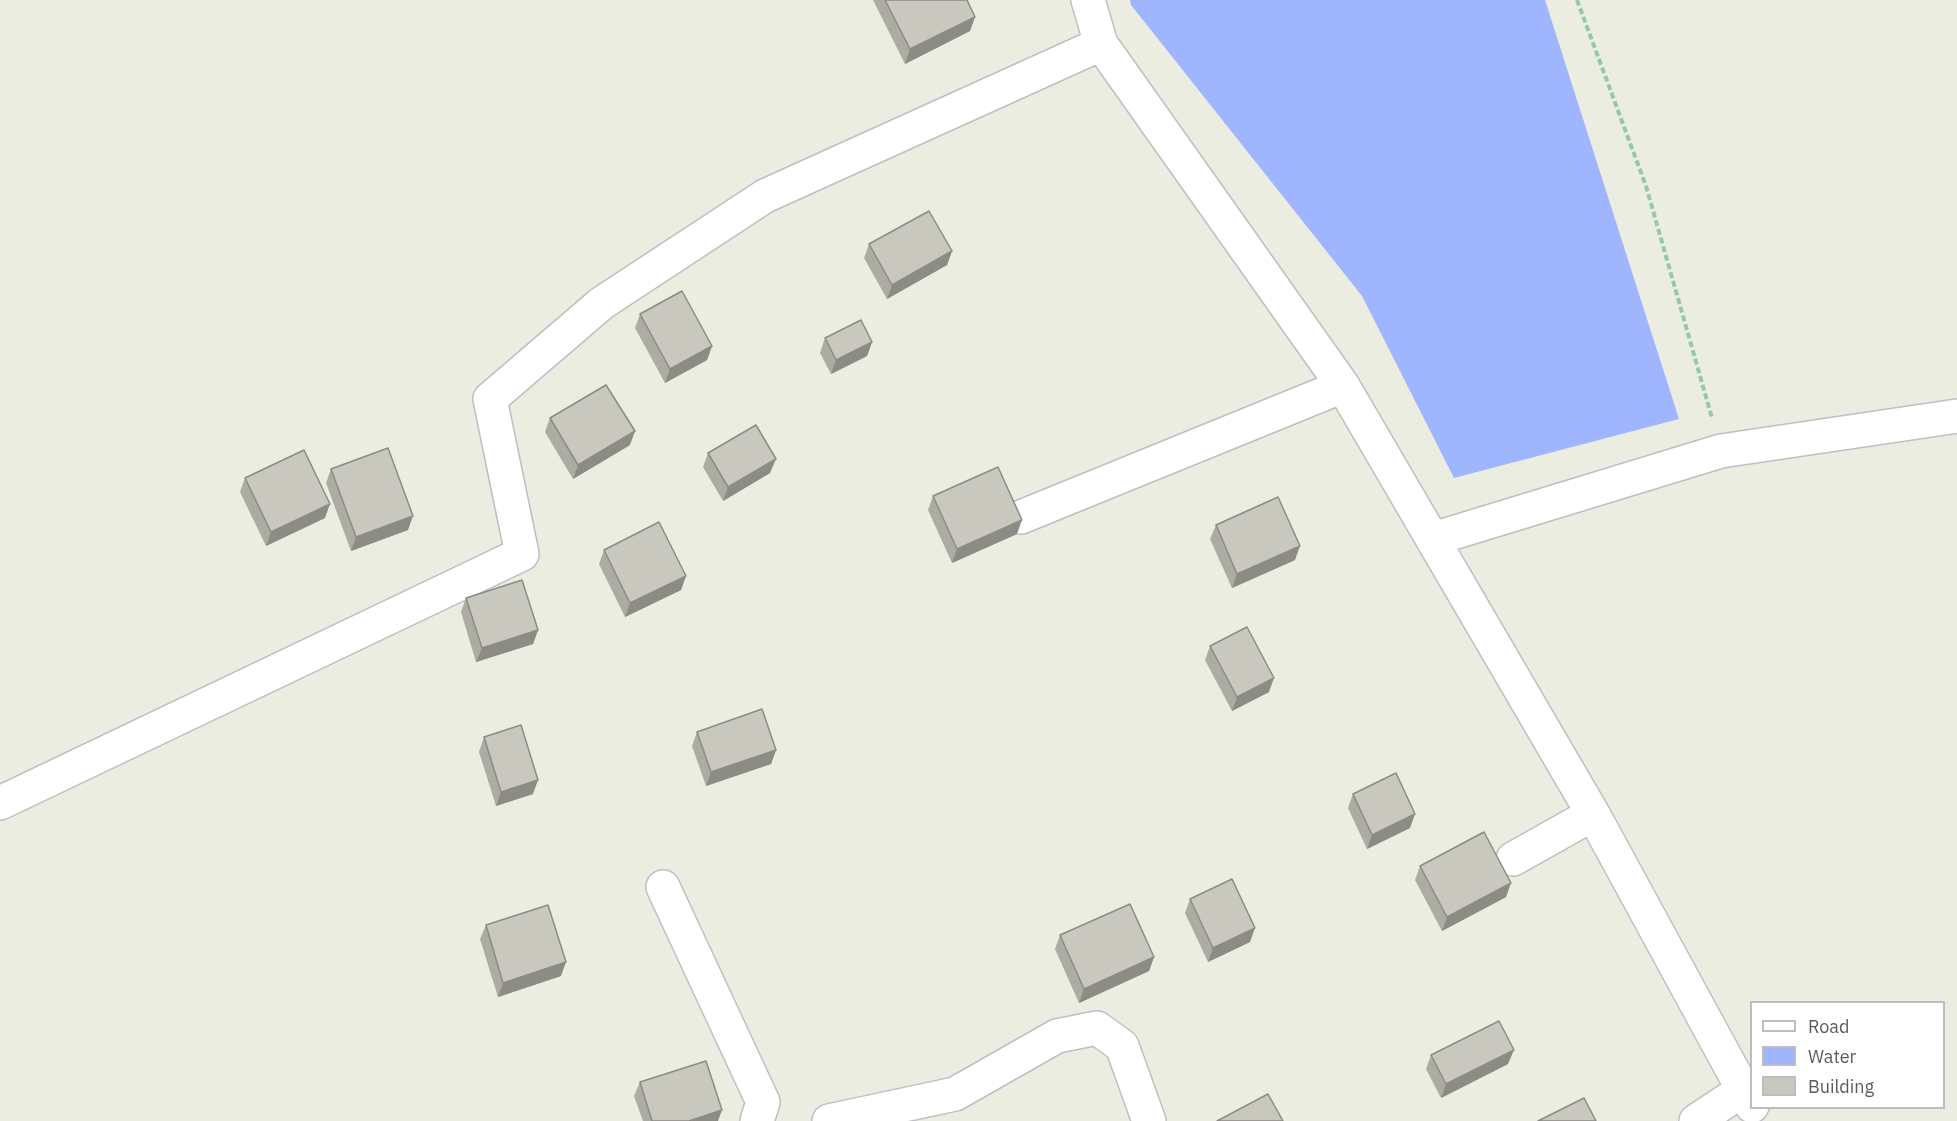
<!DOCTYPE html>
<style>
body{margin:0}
#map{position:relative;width:1957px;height:1121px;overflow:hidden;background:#ecede1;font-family:"IBM Plex Sans",sans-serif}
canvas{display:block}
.legend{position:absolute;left:1750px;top:1001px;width:195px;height:108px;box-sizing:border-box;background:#fff;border:2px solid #bdbdc1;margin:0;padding:8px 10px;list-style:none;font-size:18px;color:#595b63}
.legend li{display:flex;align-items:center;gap:12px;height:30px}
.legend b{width:30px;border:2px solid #bdbdc1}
</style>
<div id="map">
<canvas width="1957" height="1121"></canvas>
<ul class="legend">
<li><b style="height:8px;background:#fff"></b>Road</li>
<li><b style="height:16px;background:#9fb6ff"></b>Water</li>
<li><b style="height:16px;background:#c8c8be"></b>Building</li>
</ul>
</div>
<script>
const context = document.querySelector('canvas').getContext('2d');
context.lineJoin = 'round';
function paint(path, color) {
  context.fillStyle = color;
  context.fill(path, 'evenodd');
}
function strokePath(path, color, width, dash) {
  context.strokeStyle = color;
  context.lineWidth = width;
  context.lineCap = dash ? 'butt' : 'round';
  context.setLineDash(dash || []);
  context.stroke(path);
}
const water = new Path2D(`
 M1130,0H1545L1679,419L1454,478L1362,296L1131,5Z`);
const path = new Path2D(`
 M1577,0L1646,186L1712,418`);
const minor = new Path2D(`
 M1088,0L1101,44L1343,386L1593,814L1752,1106
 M1021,517L1343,386
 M1433,539L1721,451L1957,416
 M0,803L522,554L490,399L602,303L765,196L1101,44
 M1513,859L1593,814
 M663,887L763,1102L757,1121
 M829,1121L955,1094L1057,1036L1097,1028L1122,1046L1149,1121
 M1696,1121L1743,1090`);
const wall = new Path2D(`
 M873,0H967L975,17L970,31L905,64Z
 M869,244L952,251L947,265L887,299L864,258Z
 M640,314L712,346L707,360L665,383L635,328Z
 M825,338L872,342L867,356L831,374L820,353Z
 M550,418L630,445L573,479L545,432Z
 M708,453L770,473L723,501L703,467Z
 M331,469L408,530L351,551L326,483Z
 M245,478L325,518L266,546L240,492Z
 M933,496L1017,534L952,563L928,510Z
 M1216,525L1295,560L1232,588L1210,539Z
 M604,550L686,576L681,590L625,617L599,564Z
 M466,598L538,630L533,644L476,662L461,612Z
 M1210,646L1269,692L1232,711L1205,660Z
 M697,732L776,750L771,764L706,786L692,746Z
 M484,737L533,794L496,806L479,752Z
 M1353,794L1410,828L1367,849L1348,808Z
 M1420,866L1506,897L1442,931L1415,880Z
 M1190,899L1250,942L1208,962L1185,913Z
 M486,925L561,976L498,997L480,939Z
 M1060,935L1154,957L1149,971L1079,1003L1055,949Z
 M1431,1055L1508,1064L1441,1098L1426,1069Z
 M640,1082L718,1121H643L634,1096Z`);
const shadedWall = new Path2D(`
 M975,17L970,31L905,64L910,49Z
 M952,251L947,265L887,299L892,285Z
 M872,342L867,356L831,374L836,360Z
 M712,346L707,360L665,383L670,369Z
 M635,431L630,445L573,479L578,465Z
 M776,459L770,473L723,501L728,487Z
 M330,504L325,518L266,546L271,532Z
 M413,516L408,530L351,551L356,537Z
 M1022,520L1017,534L952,563L957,549Z
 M1300,546L1295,560L1232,588L1237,574Z
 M686,576L681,590L625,617L630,603Z
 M538,630L533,644L476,662L482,648Z
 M1274,678L1269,692L1232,711L1237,697Z
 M776,750L771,764L706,786L711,772Z
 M538,780L533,794L496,806L501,792Z
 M1415,814L1410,828L1367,849L1372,835Z
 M1511,883L1506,897L1442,931L1447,917Z
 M1255,928L1250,942L1208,962L1213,948Z
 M1154,957L1149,971L1079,1003L1084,989Z
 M566,962L561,976L498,997L503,983Z
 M1514,1050L1508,1064L1441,1098L1446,1084Z
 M722,1110L718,1121H689Z`);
const building = new Path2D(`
 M885,0H967L975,17L910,49Z
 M929,211L952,251L892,285L869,244Z
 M682,291L712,346L670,369L640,314Z
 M861,320L872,342L836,360L825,338Z
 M606,385L635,431L578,465L550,418Z
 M756,425L776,459L728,487L708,453Z
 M388,448L413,516L356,537L331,469Z
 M304,450L330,504L271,532L245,478Z
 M998,467L1022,520L957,549L933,496Z
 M1278,497L1300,546L1237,574L1216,525Z
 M659,522L686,576L630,603L604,550Z
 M522,580L538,630L482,648L466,598Z
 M1247,627L1274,678L1237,697L1210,646Z
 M762,709L776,750L711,772L697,732Z
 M521,725L538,780L501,792L484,737Z
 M1396,773L1415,814L1372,835L1353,794Z
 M1484,832L1511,883L1447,917L1420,866Z
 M1232,879L1255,928L1213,948L1190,899Z
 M1130,904L1154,957L1084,989L1060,935Z
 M548,905L566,962L503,983L486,925Z
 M1499,1021L1514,1050L1446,1084L1431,1055Z
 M706,1061L722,1110L689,1121H652L640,1082Z
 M1268,1094L1283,1121H1217Z
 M1584,1098L1596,1121H1538Z`);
paint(water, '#9fb6ff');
strokePath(minor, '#bebec5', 36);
strokePath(path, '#94c7b3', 4, [6, 3]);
strokePath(minor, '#fff', 33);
paint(wall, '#acaca3');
paint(shadedWall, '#8c8c85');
paint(building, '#c8c8be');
strokePath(building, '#8c8c85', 1.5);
</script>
